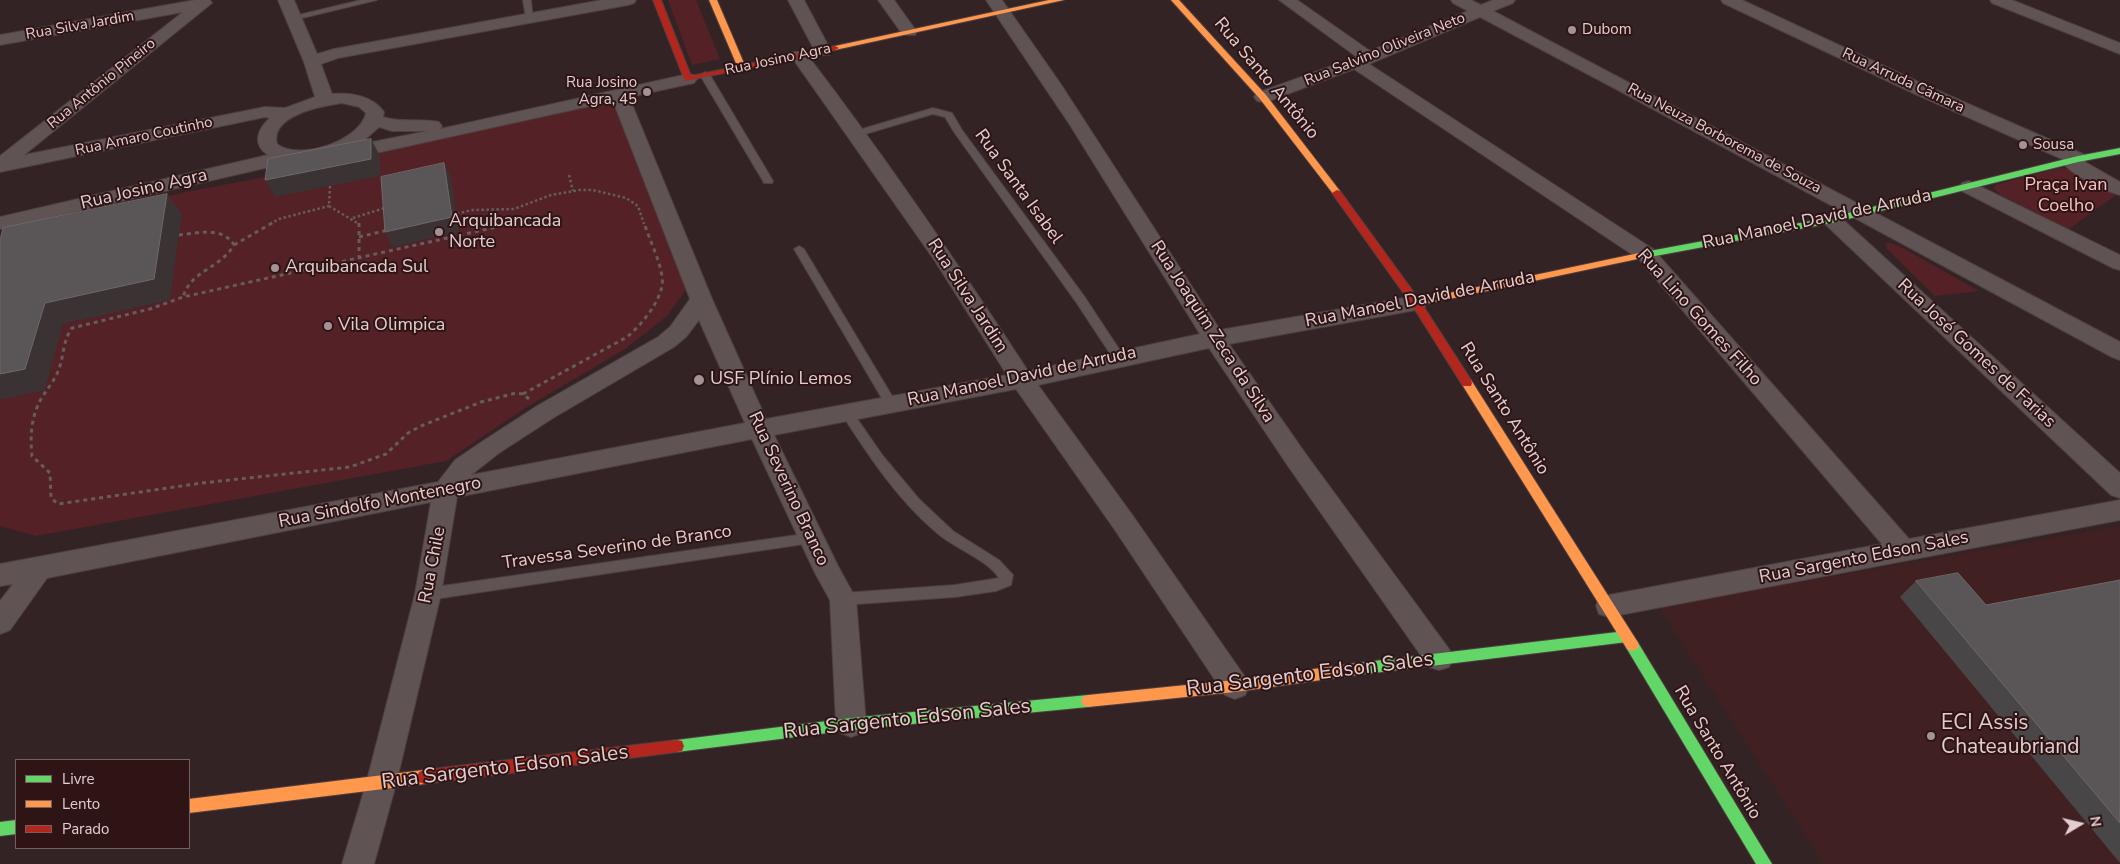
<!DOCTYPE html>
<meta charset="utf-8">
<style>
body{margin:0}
#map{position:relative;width:2120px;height:864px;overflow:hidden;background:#342325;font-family:"Nunito Sans",sans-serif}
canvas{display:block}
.legend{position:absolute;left:15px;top:759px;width:175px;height:90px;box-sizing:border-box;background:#2f1415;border:1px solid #775e5f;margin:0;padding:6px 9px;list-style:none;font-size:15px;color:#e2cecf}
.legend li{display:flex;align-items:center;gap:10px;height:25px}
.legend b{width:25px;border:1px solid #775e5f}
.north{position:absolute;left:2055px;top:799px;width:50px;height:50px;-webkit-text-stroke:4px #2f1415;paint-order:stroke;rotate:81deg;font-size:14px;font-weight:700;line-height:20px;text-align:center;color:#e2cecf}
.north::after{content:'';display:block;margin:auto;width:18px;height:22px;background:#e2cecf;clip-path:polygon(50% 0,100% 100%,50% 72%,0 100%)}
</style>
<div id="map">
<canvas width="2120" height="864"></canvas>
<ul class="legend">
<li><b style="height:6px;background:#63d668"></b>Livre</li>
<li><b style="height:6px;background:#ff974d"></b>Lento</li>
<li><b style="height:6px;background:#b3261e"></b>Parado</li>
</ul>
<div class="north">N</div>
</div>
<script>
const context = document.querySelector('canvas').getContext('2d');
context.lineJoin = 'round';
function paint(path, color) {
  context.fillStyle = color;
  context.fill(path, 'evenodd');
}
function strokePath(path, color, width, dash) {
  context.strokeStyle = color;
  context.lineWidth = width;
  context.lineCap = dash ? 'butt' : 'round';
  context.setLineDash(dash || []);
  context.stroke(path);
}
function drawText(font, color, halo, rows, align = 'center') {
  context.font = font + ' "Nunito Sans",sans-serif';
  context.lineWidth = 4;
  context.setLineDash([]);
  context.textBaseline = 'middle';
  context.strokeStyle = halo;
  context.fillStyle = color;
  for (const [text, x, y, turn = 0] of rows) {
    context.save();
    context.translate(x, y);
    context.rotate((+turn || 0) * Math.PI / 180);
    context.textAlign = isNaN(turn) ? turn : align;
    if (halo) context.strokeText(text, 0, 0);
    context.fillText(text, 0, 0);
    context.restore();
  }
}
const built = new Path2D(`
 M2120,526V864H1824L1659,607Z`);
const green = new Path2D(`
 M668,0H696L720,59L692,65Z
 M613,97L688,287L667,316L625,349L527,407L446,461L36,536L0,526V336L28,223L341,162Z
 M2060,168L2071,169L2119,193L2069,229L2001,195L1994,189L1995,185Z
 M1885,243H1890L1903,248L1979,291L1935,296L1887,249Z`);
const pathFar1 = new Path2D(`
 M569,175L573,191
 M330,186L329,206L359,224
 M452,215L472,210L514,209L551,195L580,190H593L626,198L638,206L644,224
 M353,218L385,208
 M270,224L279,219L329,206`);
const path = new Path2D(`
 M359,223V258
 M510,224L183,297L150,309L72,328C63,340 64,355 59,369C55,380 47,389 41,399C31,417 30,436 32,456L50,473L51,498L58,504L202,483L350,467L386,454L408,433L421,426L481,402L516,393L523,394L529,399
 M179,235C198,233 222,226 234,245C220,269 191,270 183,297
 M359,237L388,230
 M234,245L272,223
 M523,394L627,337C641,325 658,305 662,286C665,270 649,239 644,223`);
const lane = new Path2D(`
 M361,0H377L294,20L290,17Z
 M523,0H531L533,21L526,19Z
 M705,72L710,75L773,181L772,183H764L763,181L700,75Z
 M933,108L952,113L962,130L1084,296L1123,355L1125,358L1123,361H1115L1076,302L954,132L945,117L933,114L855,137L850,134L852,132Z
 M799,246L804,249L895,401L897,404L895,407H887L794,249Z
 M847,408L851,410L883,456L919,499L953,531L999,560L1013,575L1011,585L996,591L955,597L843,605L838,603L836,599L838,595L843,593L955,585L999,578C988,560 954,548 937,533C898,500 870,458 843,416L841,413L843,410Z
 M811,533L816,534L818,538L816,542L811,543L428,600L423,598L421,594L423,590L428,588Z`);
const street = new Path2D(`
 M195,0H210L212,3L24,155L265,107L285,108L315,97L304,62L278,0H294L317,54L334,49L602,0H636L634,3L628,5L338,58L321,64L332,94C350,92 373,96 384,112L383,117C402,123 421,118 439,122L442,126L440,129L688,74L694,75L697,79L694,83L629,97L712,299L766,419L1007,375L935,261L791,56L793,52H805C884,155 957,262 1028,371L1200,334L1070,125L986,0H1002L1060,83L1220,330L1416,296L1424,298L1427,303L1424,308L1416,310L1229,344L1305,453L1449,649L1453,658L1449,667L1439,670L1429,667L1288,466L1209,348L1038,385L1133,516L1245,677L1249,686L1245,695L1235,699L1225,695L1115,530L1016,389L774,435L838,566L856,599L866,724L861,733L851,737L841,733L836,724L830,600L815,573L752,439L457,497L441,594L396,784L374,864H342L366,784L415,594L431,502L47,578L10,630L0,634V601L13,584L0,586V564L438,482L455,460L483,441L537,406L658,337L670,327L690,299L613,101L367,155L344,151L323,158L301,161L290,160L265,168L0,229V217L268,155C252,145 257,129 270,118L265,117L0,172V156L183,12L0,45V35ZM342,103L359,107L366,113C360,141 299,161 277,144C270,115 322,106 342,103ZM379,127L392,131H428L367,143H361ZM699,320L745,423L471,475L499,453L553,418L674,347L686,337Z
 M788,0H804L831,51L829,55H817Z
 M878,0H894L917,32L915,35H903Z
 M1279,0H1297L1370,51L1468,11L1453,3L1451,0H1471L1481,5L1493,0H1515L1513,3L1493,11L2120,342V360L2112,357L1616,89L1480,17L1369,64L1653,249L1909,539L2120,500V520L1609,617L1599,614L1596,606L1599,598L1609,595L1882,544L1639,259L1354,69L1269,101L1263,102L1257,101L1254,97L1257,93L1357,57Z
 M1721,0H1742L1925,85L2085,155L2087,159L2085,162L2120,182V195C2104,191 2070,174 2061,161L2062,159L1913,93L1723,3Z
 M1990,0H2012L2120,43V54L1992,3Z
 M1969,181L2120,255V270L2113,268L1962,191L1959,187L1962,183Z
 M1832,214L1839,216L2120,473V498L2111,495L1825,224L1822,220L1825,216Z`);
const fast = new Path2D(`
 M2120,148V154L2078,162L1832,223L1639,259L1634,256L1639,253L1832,217L2078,156Z
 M1626,631L1631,633L1633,637L1631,640L1637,641L1772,864H1756L1627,649L1625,645L1627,642L1357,675L1352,673L1350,669L1352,665L1357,663Z
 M1088,695L1093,697L1095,701L1093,705L1088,707L851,730L677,752L672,751L670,746L672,741L677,740L851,718Z
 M16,820V834L0,836V822Z`);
const slow = new Path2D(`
 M709,0H717L746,68L745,70L738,68Z
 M1049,0H1064L835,50L831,48L835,46Z
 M1171,0H1179L1266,95L1340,191V195H1334L1260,99Z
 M1639,253L1642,254L1644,256L1642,258L1416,306L1411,303L1416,300Z
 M1467,379L1471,380L1637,641L1639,645L1637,649L1632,651L1627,649L1463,386L1462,383L1463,380Z
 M1357,663L1362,665L1364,669L1362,673L1357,675L1235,692L1088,707L1083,705L1081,701L1083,697L1088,695L1235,680Z
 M424,770L429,772L431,777L429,782L424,784L189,813V799Z`);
const jam = new Path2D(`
 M653,0H661L691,76L835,46L839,48L835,50L685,81Z
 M1337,190L1340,191L1420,301L1471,380L1472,383L1471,386H1463L1412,305L1332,193Z
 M677,740L682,741L684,746L682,751L677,752L424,784L419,782L417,777L419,772L424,770Z`);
const wall = new Path2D(`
 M2120,580V863L1900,597L1916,581L1986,605Z`);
const shadedWall = new Path2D(`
 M371,139L380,156V176L275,197L265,180Z
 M444,163L451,177L459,232L393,247L385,232Z
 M167,194L182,214L170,300L63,324L45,390L0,400V374L45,303Z`);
const building = new Path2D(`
 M371,139V159L265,180L268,159Z
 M444,163L452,217L385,232L381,177Z
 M167,194L154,279L45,303L25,369L0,374V240L3,228Z
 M1958,573L1986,605L2120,580V823L1916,581Z`);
const markers = [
 [1572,30,5,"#a59294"],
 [647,92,5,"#a59294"],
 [2023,145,5,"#a59294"],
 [439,232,5,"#a59294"],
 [275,268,5,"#a59294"],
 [328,326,5,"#a59294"],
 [699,380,6,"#a59294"],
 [1931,736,5,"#a59294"]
];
const farStreetnames = [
 ["Rua Silva Jardim",80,26,-10],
 ["Rua Salvino Oliveira Neto",1385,50,-22],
 ["Rua Josino Agra",778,60,-12],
 ["Rua Arruda Cãmara",1903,81,25],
 ["Rua Antônio Pineiro",102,84,-39],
 ["Rua Amaro Coutinho",144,137,-12],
 ["Rua Neuza Borborema de Souza",1724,139,28]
];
const farPoinames = [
 ["Dubom",1582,30],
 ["Rua Josino",637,83,"right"],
 ["Agra, 45",637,100,"right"],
 ["Sousa",2033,145]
];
const streetNames = [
 ["Rua Santo Antônio",1266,79,50],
 ["Rua Santa Isabel",1018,187,54],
 ["Rua Josino Agra",144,190,-13],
 ["Rua Manoel David de Arruda",1817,220,-12],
 ["Rua Silva Jardim",967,296,57],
 ["Rua Manoel David de Arruda",1420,300,-11],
 ["Rua Lino Gomes Filho",1699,318,48],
 ["Rua Joaquim Zeca da Silva",1212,332,57],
 ["Rua José Gomes de Farias",1976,354,43],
 ["Rua Manoel David de Arruda",1022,377,-12],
 ["Rua Santo Antônio",1504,409,58],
 ["Rua Severino Branco",788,489,65],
 ["Rua Sindolfo Montenegro",380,503,-11],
 ["Travessa Severino de Branco",617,548,-8],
 ["Rua Sargento Edson Sales",1864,558,-11],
 ["Rua Chile",433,565,-79],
 ["Rua Santo Antônio",1717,753,59]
];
const parkNames = [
 ["Praça Ivan",2066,186],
 ["Coelho",2066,207]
];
const poiNames = [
 ["Arquibancada",449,222],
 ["Norte",449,243],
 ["Arquibancada Sul",285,268],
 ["Vila Olimpica",338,326],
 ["USF Plínio Lemos",710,380]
];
const nearStreetnames = [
 ["Rua Sargento Edson Sales",1310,675,-7],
 ["Rua Sargento Edson Sales",907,720,-6],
 ["Rua Sargento Edson Sales",505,768,-7]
];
const nearPoinames = [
 ["ECI Assis",1941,724],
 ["Chateaubriand",1941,748]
];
paint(built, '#412022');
paint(green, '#542126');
strokePath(lane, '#4e3f41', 2);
strokePath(street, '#4e3f41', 2);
strokePath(fast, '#4e3f41', 2);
strokePath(slow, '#4e3f41', 2);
strokePath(jam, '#4e3f41', 2);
strokePath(pathFar1, '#675c5c', 2.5, [2.5, 2.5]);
strokePath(path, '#675c5c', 3, [4, 4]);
paint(lane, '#5f5354');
paint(street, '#5f5354');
paint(fast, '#63d668');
paint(slow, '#ff974d');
paint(jam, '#b3261e');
paint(wall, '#494647');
paint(shadedWall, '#3a3233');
paint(building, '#5a5556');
strokePath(building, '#6f6869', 1);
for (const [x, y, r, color] of markers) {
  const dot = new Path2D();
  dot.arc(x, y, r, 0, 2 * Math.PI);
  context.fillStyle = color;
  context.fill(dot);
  strokePath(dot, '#2f1415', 2);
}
drawText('15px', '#e2cecf', '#2f1415', farStreetnames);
drawText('15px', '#e2cecf', '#2f1415', farPoinames, 'left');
drawText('18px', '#e2cecf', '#2f1415', streetNames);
drawText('18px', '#f8c3c4', '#2f1415', parkNames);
drawText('18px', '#e2cecf', '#2f1415', poiNames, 'left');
drawText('21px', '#e2cecf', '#2f1415', nearStreetnames);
drawText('21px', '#e2cecf', '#2f1415', nearPoinames, 'left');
</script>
